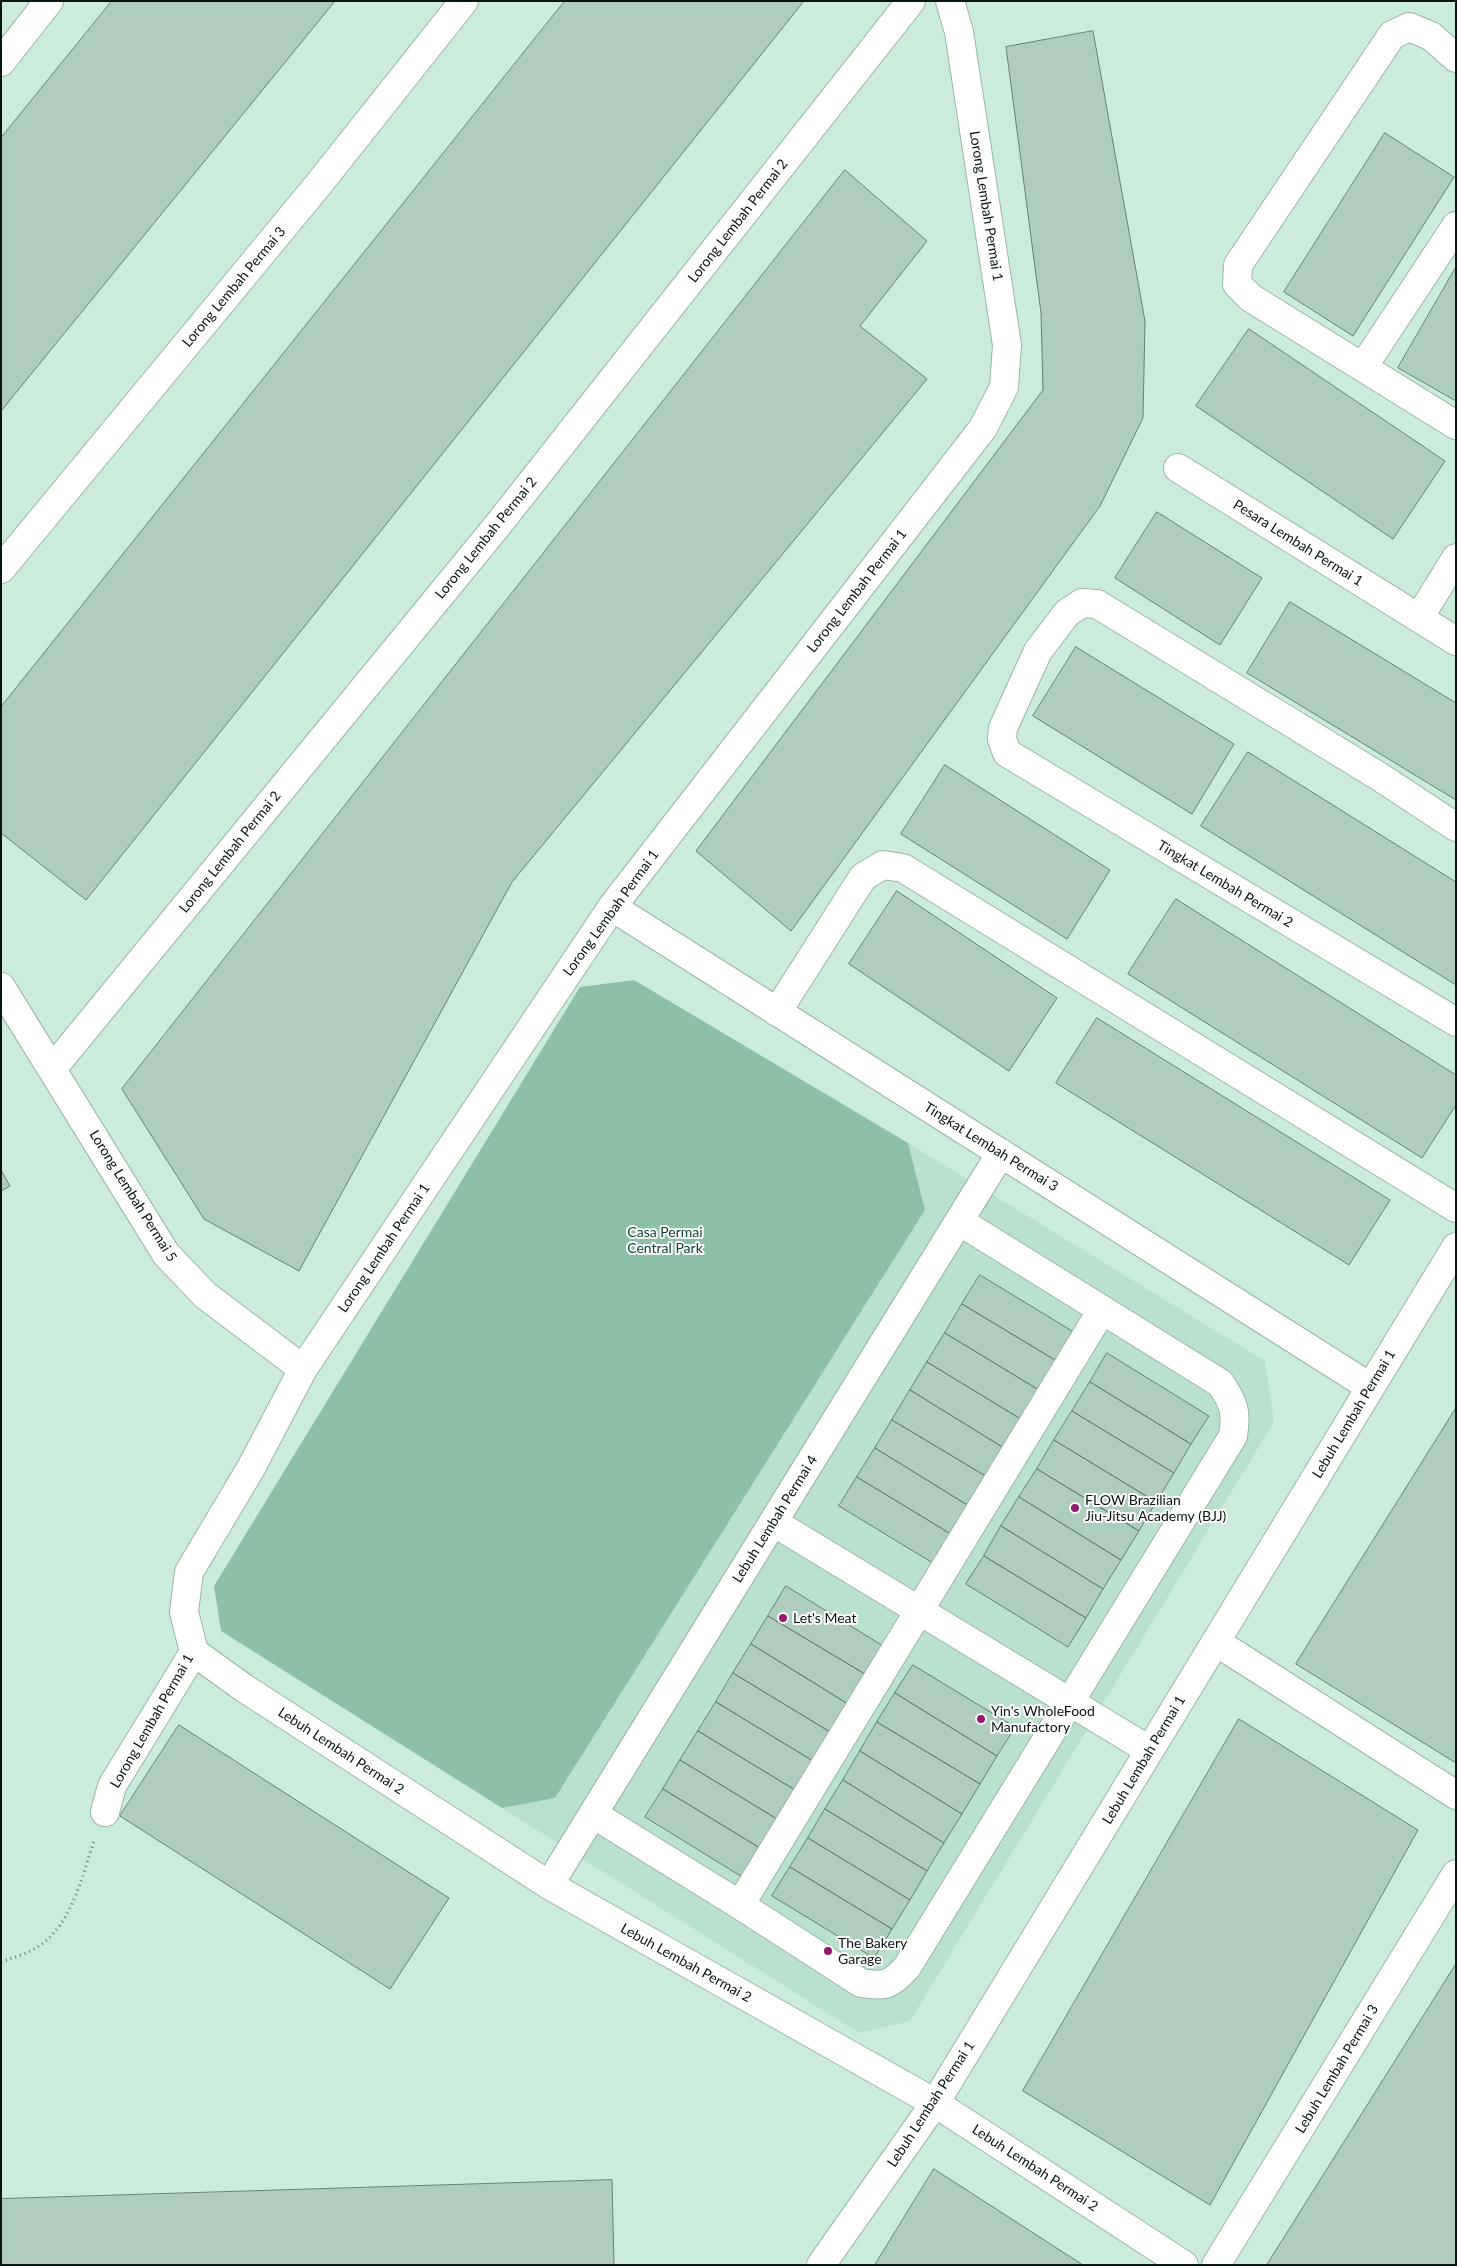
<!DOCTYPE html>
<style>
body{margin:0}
#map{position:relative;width:1457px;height:2266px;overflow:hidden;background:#ccecdb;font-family:Lato,sans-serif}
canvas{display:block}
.frame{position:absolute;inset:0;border:2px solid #09150f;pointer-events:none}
</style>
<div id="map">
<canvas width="1457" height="2266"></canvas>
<div class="frame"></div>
</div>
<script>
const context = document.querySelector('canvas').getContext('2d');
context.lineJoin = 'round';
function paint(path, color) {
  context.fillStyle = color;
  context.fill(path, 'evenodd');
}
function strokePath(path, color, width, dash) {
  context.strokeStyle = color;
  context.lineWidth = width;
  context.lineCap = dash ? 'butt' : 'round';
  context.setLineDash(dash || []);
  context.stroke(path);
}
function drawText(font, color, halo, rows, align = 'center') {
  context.font = font + ' Lato,sans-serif';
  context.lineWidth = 4;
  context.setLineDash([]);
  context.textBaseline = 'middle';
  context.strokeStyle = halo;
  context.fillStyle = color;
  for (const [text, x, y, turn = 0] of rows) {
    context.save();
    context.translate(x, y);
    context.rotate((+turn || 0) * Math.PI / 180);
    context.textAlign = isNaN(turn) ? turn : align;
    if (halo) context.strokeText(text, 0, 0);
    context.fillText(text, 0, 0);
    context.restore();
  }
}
const built = new Path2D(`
 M908,1143L1265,1361L1274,1422L910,2021L859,2033L502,1808L555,1798L925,1210Z`);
const green = new Path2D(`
 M634,980L908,1143L925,1210L555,1798L502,1808L221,1631L214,1586L580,987Z`);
const building = new Path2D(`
 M112,1H335L1,411V138Z
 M565,1H804L86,900L1,833V707Z
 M1093,31L1145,321L1143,418L1100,506L791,931L696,851L1043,390L1041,313L1006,47Z
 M1385,133L1454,177L1353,336L1284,292Z
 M845,170L927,241L860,326L927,379L512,882L299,1271L204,1219L122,1089Z
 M1456,267V401L1398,368Z
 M1249,329L1445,461L1393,539L1196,406Z
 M1157,512L1262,578L1220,645L1115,578Z
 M1290,602L1456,703V800L1247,673Z
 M1076,647L1234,744L1192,814L1033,716Z
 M1248,752L1456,882V985L1201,826Z
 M945,765L1110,870L1067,939L901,834Z
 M897,891L1057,998L1009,1071L849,964Z
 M1176,899L1456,1075V1105L1422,1158L1128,974Z
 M1097,1018L1390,1200L1349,1265L1056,1083Z
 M1,1170L10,1186L1,1191Z
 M980,1275L1082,1337L1065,1366L962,1304Z
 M962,1304L1065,1366L1047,1395L945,1333Z
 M945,1333L1047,1395L1029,1424L927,1362Z
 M1107,1353L1209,1416L1191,1444L1090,1382Z
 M927,1362L1029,1424L1012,1453L910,1390Z
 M1090,1382L1191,1444L1174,1473L1072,1411Z
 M910,1390L1012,1453L994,1481L892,1420Z
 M1456,1408V1763L1296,1664Z
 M1072,1411L1174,1473L1156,1502L1054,1440Z
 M892,1420L994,1481L977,1511L875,1448Z
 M1054,1440L1156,1502L1139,1531L1037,1469Z
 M875,1448L977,1511L959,1539L857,1477Z
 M1037,1469L1139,1531L1121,1560L1019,1497Z
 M857,1477L959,1539L941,1568L839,1506Z
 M1019,1497L1121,1560L1103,1589L1001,1526Z
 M1001,1526L1103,1589L1086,1618L984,1556Z
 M984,1556L1086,1618L1068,1647L966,1584Z
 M786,1586L888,1649L870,1677L768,1616Z
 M768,1616L870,1677L853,1707L751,1644Z
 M751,1644L853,1707L835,1735L733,1673Z
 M913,1665L1015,1727L997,1756L895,1693Z
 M733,1673L835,1735L818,1764L716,1702Z
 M895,1693L997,1756L980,1784L877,1722Z
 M716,1702L818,1764L800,1793L698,1731Z
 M1239,1719L1418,1830L1210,2205L1023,2091Z
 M877,1722L980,1784L962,1814L860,1751Z
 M179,1725L449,1898L390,1989L120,1816Z
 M698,1731L800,1793L782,1822L680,1760Z
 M860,1751L962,1814L944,1843L843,1780Z
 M680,1760L782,1822L765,1851L663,1789Z
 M843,1780L944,1843L927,1871L825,1809Z
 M663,1789L765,1851L747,1880L645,1817Z
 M825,1809L927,1871L910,1900L808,1838Z
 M808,1838L910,1900L892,1929L790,1867Z
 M790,1867L892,1929L874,1958L772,1896Z
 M1456,1964V2265H1267Z
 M934,2169L1083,2265H875Z
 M612,2180L614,2265H1V2199Z`);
const path = new Path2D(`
 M1,1962C11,1958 21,1956 30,1951C70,1933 81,1879 94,1841`);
const minor = new Path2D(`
 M1456,58L1431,36L1409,27L1392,35L1238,265L1237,284L1251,298L1456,425
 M1,62L49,1
 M1363,367L1456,226
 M1178,468L1456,641
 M1,569L318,185L464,1
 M1419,618L1456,558
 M1456,827L1380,777L1097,604L1082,603L1067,613L1038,651L1003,728L1002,739L1007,753L1456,1022
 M612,907L1370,1387
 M1,987L166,1254L205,1295L303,1369
 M777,1012L863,877L883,865L903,868L1456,1208
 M53,1068L497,526L911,1
 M773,1522L1149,1750
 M1216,1642L1456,1795
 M194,1652L244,1688L549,1885L935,2103L1184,2265
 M105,1812L112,1786L194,1652L184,1612L189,1572L251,1468L303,1369L612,907L983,428L1004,387L1007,345L959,32L950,1
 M593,1814L740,1905L861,1983C885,1987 891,1985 907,1967L1233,1436C1237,1412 1234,1403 1220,1383L959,1221
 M549,1885L1001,1153
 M740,1905L1102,1310
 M821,2265L935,2103L1456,1247
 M1216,2265L1456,1874`);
const markers = [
 [1075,1508,5,"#951871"],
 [783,1618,5,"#951871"],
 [981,1719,5,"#951871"],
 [828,1951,5,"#951871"]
];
const streetNames = [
 ["Lorong Lembah Permai 1",986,206,81],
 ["Lorong Lembah Permai 2",738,221,-52],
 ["Lorong Lembah Permai 3",234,287,-50],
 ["Lorong Lembah Permai 2",486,538,-51],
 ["Pesara Lembah Permai 1",1298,543,32],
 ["Lorong Lembah Permai 1",857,591,-52],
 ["Lorong Lembah Permai 2",230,852,-51],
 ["Tingkat Lembah Permai 2",1225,884,31],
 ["Lorong Lembah Permai 1",611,913,-54],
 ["Tingkat Lembah Permai 3",991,1147,32],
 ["Lorong Lembah Permai 5",133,1196,58],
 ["Lorong Lembah Permai 1",384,1248,-56],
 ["Lebuh Lembah Permai 1",1354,1414,-59],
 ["Lebuh Lembah Permai 4",775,1519,-58],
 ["Lorong Lembah Permai 1",152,1721,-60],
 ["Lebuh Lembah Permai 2",341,1751,33],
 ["Lebuh Lembah Permai 1",1144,1760,-59],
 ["Lebuh Lembah Permai 2",686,1963,29],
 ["Lebuh Lembah Permai 3",1337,2069,-59],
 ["Lebuh Lembah Permai 1",931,2104,-57],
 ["Lebuh Lembah Permai 2",1035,2168,33]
];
const parkNames = [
 ["Casa Permai",665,1232],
 ["Central Park",665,1248]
];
const poiNames = [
 ["FLOW Brazilian",1085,1500],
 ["Jiu-Jitsu Academy (BJJ)",1085,1516],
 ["Let's Meat",793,1618],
 ["Yin's WholeFood",991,1711],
 ["Manufactory",991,1727],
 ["The Bakery",838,1943],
 ["Garage",838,1959]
];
paint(built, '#b9e1cd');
paint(green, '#8dc0a7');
paint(building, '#aecdbd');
strokePath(building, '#658273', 1);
strokePath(minor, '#98b7a7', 30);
strokePath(path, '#62786d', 3, [1, 4]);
strokePath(minor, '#fff', 28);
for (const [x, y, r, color] of markers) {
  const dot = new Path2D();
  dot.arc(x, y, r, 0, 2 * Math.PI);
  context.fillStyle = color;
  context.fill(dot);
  strokePath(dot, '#fff', 2);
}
drawText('14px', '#09150f', '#fff', streetNames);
drawText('14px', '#0c4530', '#fff', parkNames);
drawText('14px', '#09150f', '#fff', poiNames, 'left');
</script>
